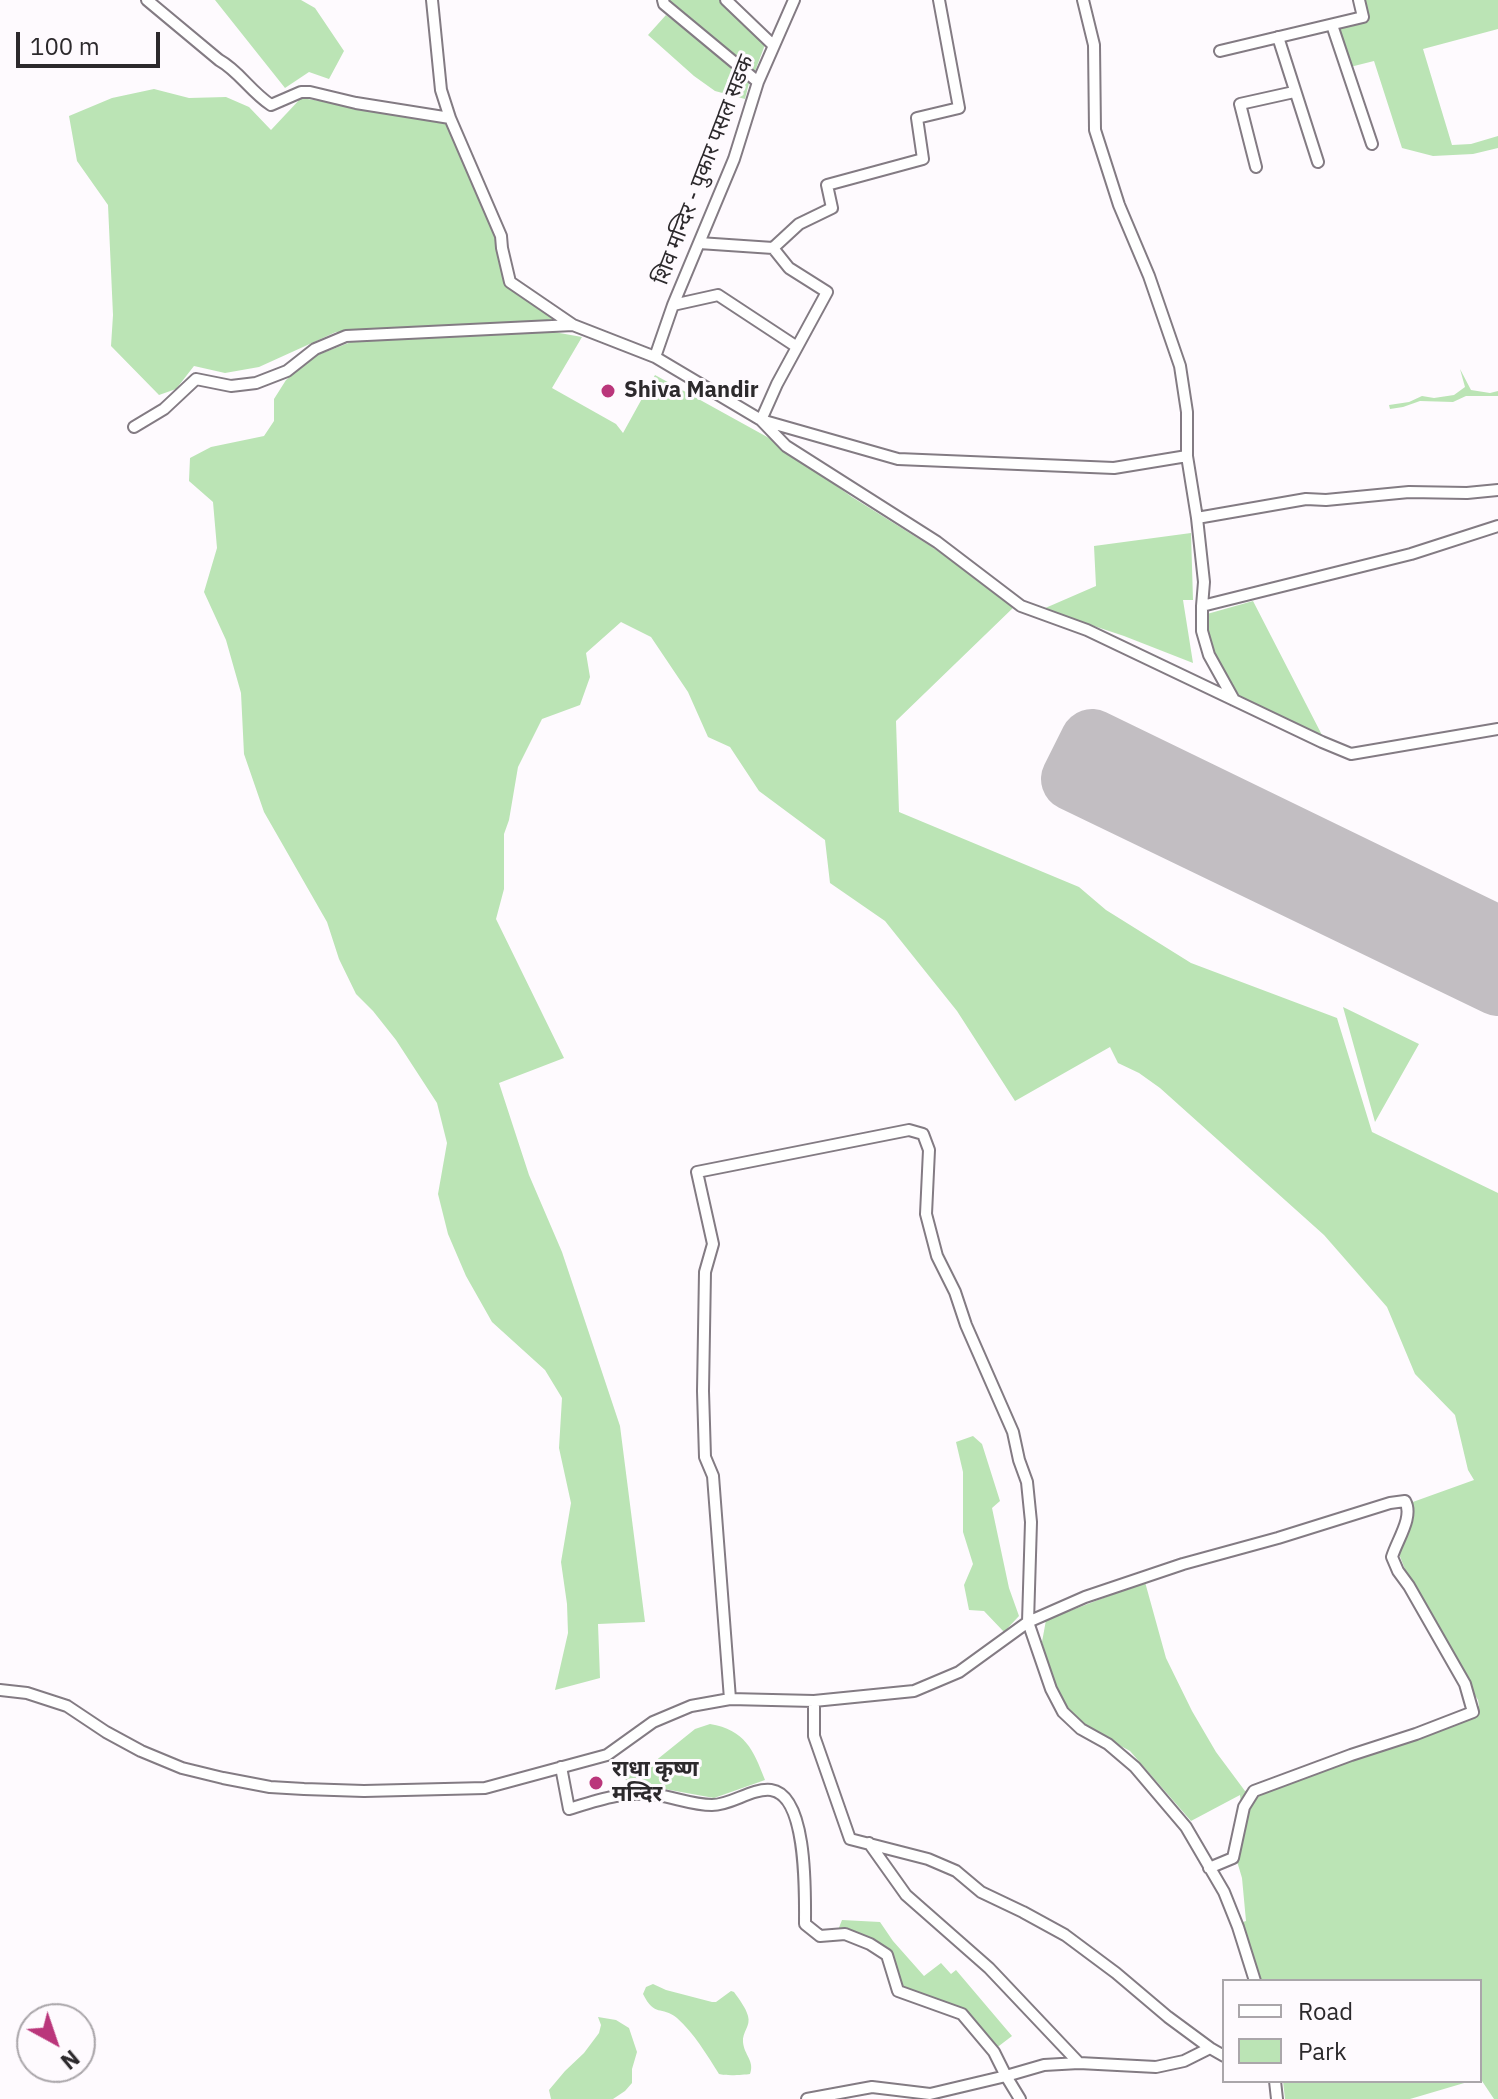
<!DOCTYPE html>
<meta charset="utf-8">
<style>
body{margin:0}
#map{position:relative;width:1498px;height:2099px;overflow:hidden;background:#fefafe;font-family:"IBM Plex Sans",sans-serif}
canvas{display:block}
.legend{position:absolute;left:1222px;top:1979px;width:260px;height:104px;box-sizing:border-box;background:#fefafe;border:2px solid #aaa6aa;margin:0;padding:10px 14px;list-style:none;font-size:24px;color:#2c292c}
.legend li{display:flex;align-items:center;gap:16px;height:40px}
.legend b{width:40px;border:2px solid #aaa6aa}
.north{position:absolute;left:16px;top:2003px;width:80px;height:80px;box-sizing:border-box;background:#fefafe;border:2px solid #aaa6aa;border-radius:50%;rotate:140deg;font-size:22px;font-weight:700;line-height:32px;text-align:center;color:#2c292c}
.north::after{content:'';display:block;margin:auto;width:28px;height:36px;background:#ba367b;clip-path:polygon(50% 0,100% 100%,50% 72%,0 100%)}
.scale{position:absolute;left:16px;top:32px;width:144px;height:36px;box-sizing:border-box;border:4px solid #2c292c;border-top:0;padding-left:10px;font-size:24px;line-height:28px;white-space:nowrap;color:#2c292c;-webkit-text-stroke:6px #fefafe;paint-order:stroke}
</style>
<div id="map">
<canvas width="1498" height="2099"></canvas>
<ul class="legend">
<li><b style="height:10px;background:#fff"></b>Road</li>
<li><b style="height:22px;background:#bbe4b5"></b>Park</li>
</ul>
<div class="north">N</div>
<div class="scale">100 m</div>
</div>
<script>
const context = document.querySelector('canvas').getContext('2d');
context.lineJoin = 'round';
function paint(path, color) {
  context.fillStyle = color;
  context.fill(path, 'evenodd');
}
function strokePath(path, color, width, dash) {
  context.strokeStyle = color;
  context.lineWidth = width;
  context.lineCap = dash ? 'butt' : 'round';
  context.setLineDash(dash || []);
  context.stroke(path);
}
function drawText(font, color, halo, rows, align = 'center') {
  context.font = font + ' "IBM Plex Sans","Noto Sans Devanagari",sans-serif';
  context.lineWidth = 6;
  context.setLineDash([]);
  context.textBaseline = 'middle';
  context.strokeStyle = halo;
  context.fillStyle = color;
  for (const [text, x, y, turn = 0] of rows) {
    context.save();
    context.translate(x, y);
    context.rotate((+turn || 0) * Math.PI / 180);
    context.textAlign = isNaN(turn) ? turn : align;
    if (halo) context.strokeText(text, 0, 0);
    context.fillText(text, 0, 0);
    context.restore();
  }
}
const green = new Path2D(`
 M215,0H301L315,8L344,51L329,79L309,72L285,88Z
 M668,0H721L766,42L754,74L668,5Z
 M1365,0H1498V29L1423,49L1452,145L1471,144L1498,136V148L1473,154L1433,156L1402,148L1374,61L1350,67L1340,29L1369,21Z
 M666,15L750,79L745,99L715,91L694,76L648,35Z
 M154,89L189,98L226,97L249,107L271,130L301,98L399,113L447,123L496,240L506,284L558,320L336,332L259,367L225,373L194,366L176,389L159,395L111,346L113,315L108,205L77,161L69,116L112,98Z
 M554,332L582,337L552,388L616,424L623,433L655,375L769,438L852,497L932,547L1016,605L896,721L899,812L1079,887L1106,910L1191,963L1337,1018L1372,1132L1498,1193V2099H1494L1480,2078V1981H1260L1240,1923L1246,1921L1242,1878L1231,1841L1241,1805L1240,1795L1191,1821L1130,1751L1095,1732L1076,1718L1064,1703L1054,1685L1042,1642L1046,1620L1145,1582L1166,1658L1192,1711L1216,1752L1245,1791L1479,1706L1478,1700L1460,1672L1410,1582L1399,1554L1401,1543L1410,1528L1412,1514L1410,1503L1474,1480L1468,1470L1455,1415L1415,1374L1387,1307L1324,1235L1160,1088L1139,1073L1118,1063L1110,1047L1015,1101L957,1011L885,921L830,883L825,840L759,791L730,747L708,737L688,692L651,637L621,622L586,653L590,677L580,705L542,719L518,767L509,820L504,834V889L496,919L564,1058L499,1083L529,1175L562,1252L620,1426L645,1622L598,1624L600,1678L555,1690L568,1633L567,1604L561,1562L571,1503L559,1448L562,1398L545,1370L492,1322L466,1276L448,1234L438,1194L447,1143L437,1103L396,1040L373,1011L356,994L339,959L327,922L264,812L244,754L241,693L226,640L204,592L217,548L213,502L189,481L190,458L211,447L264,436L274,421V399L286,380L310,358L351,342Z
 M1460,369L1471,390L1490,393L1498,391V396H1466L1453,402L1420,401L1403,407L1390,409L1389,405L1409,402L1422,396L1434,398L1454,395L1465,387Z
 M1191,533L1193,600H1183L1193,663L1124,636L1043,609L1096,586L1094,546Z
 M1253,601L1323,737L1243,701L1212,653L1206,630L1207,614Z
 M1343,1007L1419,1044L1375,1122Z
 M973,1436L982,1444L1000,1501L992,1508L1009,1588L1019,1616L1004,1632L984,1611L969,1610L964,1585L973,1564L963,1532V1472L956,1442Z
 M710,1724C745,1730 753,1749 765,1780L714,1798L648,1786L628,1787L623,1771L649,1766L695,1729Z
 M842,1920L880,1922L893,1941L924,1976L941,1963L951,1974L956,1970L1012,2036L995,2049L963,2012L901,1989L893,1957L838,1930Z
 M653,1984L666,1990L712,2002H716L731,1991L734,1992C739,1999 746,2008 748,2016C751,2026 742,2032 743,2042C744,2055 755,2061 750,2074C743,2075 726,2076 719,2074C707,2055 694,2033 677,2018C661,2005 655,2018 643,1994L646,1987Z
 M598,2017L616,2020L629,2028L637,2052L632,2069V2083L625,2091L613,2099H551L549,2090L565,2071L584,2053L599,2033L601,2025Z
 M1283,2081H1471L1410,2099H1285Z`);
const runway = new Path2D(`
 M1498,938L1092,741L1073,779L1498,984`);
const minor = new Path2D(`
 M147,0L219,60C239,71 250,91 271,105L301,92H310L356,103L450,118L501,236L502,248L510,282L573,325L655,357L761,420L786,446L937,542L1021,606L1087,630L1322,742L1351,754L1498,729
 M432,0L441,90L450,118
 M663,0L664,4L758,82
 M726,0L773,45
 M1083,0L1094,45L1095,130L1119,205L1149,276L1180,366L1187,412V456L1197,518L1204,582L1202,606L1411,554L1498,526
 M1332,25L1372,144
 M1278,37L1318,162
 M1220,51L1363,17L1359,0
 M1256,167L1240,104L1294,92
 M699,243L773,248L799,224L832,208L827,185L923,159L917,118L959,108L939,0
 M773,248L789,268L827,292L777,384L761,420L898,459L1114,468L1187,456
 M673,305L718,295L797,347
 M655,357L673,305L734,159L758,82L794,0
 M134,427L164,409L196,379L231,386L256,383L287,371L315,349L346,336L573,325
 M1197,518L1306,499L1326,500L1409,492L1467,493L1498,490
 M1202,606V631L1209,655L1234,700
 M0,1690L27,1693L67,1706L106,1732L141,1751L182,1768L223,1778L270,1787L304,1789L364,1791L485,1788L607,1755L653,1722L691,1706L730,1699L814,1701L914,1691L959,1672L1028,1622L1085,1597L1183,1564L1278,1538L1390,1503L1405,1501C1414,1517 1397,1540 1392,1557L1398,1571L1409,1586L1465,1684L1473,1712L1416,1734L1351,1755L1254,1791L1244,1807L1233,1858L1209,1868
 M730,1699L713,1476L705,1457L703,1391L705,1272L713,1244L697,1172L909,1130L923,1134L929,1150L926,1214L937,1256L955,1292L966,1325L1013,1432L1019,1460L1027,1482L1031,1522L1028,1622L1051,1689L1063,1712L1081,1729L1108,1744L1135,1767L1186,1827L1224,1892L1238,1927L1255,1981
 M814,1701V1736L850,1839L928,1859L956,1871L981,1892L1023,1912L1065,1935L1116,1973L1168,2017L1210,2048L1224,2056
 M561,1767L569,1809C598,1800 626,1790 658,1795C676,1798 694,1805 712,1805C732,1805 751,1788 771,1790C808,1795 805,1895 805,1924L820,1936L845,1934L870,1944L887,1955L898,1991L962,2014L994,2052L1006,2076L1020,2099
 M869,1843L906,1895L989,1968L1079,2063
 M1275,2081L1277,2099
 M807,2099L872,2087L930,2094L1006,2076L1044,2065L1079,2063L1156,2067L1184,2061L1210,2048`);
const markers = [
 [608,391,8,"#ba367b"],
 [596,1783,8,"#ba367b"]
];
const streetNames = [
 ["शिव मन्दिर - पुकार पसल सडक",704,170,-69]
];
const poiNames = [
 ["Shiva Mandir",624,391],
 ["राधा कृष्ण",612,1770],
 ["मन्दिर",612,1795]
];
paint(green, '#bbe4b5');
strokePath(runway, '#c2bec2', 64);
strokePath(minor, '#837b83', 14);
strokePath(minor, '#fff', 10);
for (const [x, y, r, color] of markers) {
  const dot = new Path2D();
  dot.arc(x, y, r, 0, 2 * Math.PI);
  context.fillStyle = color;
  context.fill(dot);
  strokePath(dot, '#fefafe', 3);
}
drawText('22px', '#2c292c', '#fefafe', streetNames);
drawText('bold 22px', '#2c292c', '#fefafe', poiNames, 'left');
</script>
